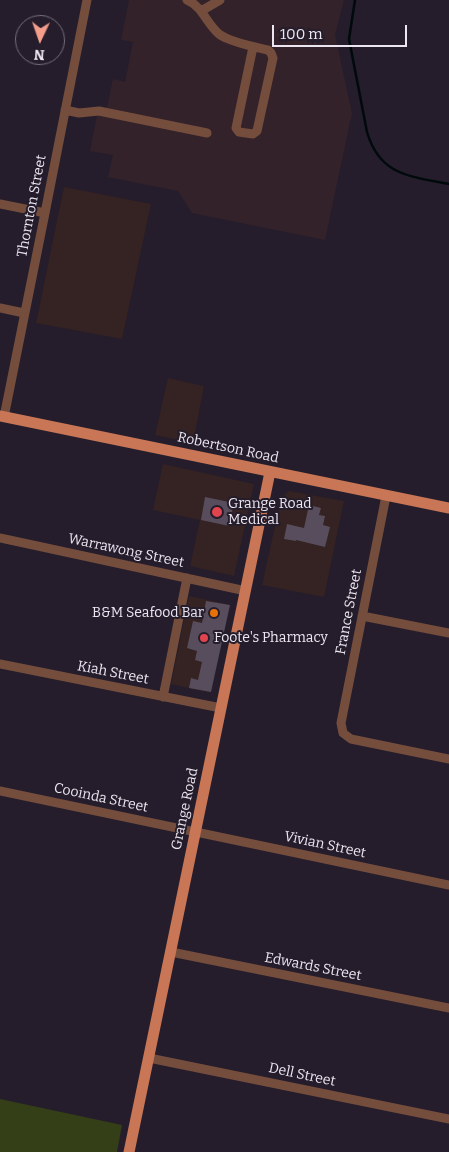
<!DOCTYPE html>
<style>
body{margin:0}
#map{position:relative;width:449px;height:1152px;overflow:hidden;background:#251d2b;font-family:Bitter,serif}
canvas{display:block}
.north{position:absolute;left:15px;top:15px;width:50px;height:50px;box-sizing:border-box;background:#251d2b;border:1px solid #746d7a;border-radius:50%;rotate:183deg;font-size:14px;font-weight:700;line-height:20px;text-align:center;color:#ebe6f0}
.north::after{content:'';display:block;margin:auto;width:18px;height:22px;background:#f49d8b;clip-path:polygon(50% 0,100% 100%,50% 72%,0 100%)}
.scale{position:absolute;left:272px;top:25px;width:135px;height:22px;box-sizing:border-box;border:2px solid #ebe6f0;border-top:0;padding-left:6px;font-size:15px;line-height:18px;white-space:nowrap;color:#ebe6f0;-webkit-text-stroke:4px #251d2b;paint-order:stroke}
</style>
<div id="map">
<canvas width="449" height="1152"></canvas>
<div class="north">N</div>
<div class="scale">100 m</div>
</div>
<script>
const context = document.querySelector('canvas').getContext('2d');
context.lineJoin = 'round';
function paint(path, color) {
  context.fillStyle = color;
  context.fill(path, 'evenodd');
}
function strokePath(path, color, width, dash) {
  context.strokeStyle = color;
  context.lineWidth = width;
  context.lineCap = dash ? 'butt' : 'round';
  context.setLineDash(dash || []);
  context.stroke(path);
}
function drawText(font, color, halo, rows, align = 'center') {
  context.font = font + ' Bitter,serif';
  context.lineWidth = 4;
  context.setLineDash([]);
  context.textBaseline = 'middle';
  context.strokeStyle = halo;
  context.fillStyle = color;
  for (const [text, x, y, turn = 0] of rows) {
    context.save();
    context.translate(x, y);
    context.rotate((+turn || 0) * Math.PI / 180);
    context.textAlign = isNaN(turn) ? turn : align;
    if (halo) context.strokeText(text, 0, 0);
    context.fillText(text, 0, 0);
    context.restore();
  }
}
const commercial = new Path2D(`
 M64,187L151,204L122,339L36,323Z
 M168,378L204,386L193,443L155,435Z
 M163,464L254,484L234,576L190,566L200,520L153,510Z
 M289,491L344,501L324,597L262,585L281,499Z
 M189,596L227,604L208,692L171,684Z`);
const industrial = new Path2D(`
 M129,0H344L335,35L352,113L325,240L192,213L178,191L108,177L113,155L90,151L97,115L105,116L113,79L125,82L133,42L121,40Z`);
const green = new Path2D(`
 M0,1099L122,1125L117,1152H0Z`);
const stream = new Path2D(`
 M355,0L349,39L367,132C380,176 410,176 449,184`);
const building = new Path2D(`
 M205,497L234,503L229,526L201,520Z
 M309,505L321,508L319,515L325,516L323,525L330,527L325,547L296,540V541L284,539L287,524L304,528Z
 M206,601L230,605L211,692L189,688L191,678L198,680L202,662L195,660L197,651L187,648L193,621L202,623Z`);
const minor = new Path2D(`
 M187,0C202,6 207,24 219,34C229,42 255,47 268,50L271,53L273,58L257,131L253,134L239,132L236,128L253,47
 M201,11L220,0
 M65,110L79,113L99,111L207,133
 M0,204L45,213
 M0,308L24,313
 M4,417L45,213L87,0
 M386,496L341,723L343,733L351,739L449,759
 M0,538L246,591
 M362,616L449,633
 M0,664L221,708
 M163,697L187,578
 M0,791L449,885
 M171,952L449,1008
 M149,1058L449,1119`);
const major = new Path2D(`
 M0,416L449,508
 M129,1152L270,472`);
const markers = [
 [217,512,6,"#e0444e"],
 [214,613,5,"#e8710a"],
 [204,638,5,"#e0444e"]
];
const streetNames = [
 ["Thornton Street",32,206,-79],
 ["Robertson Road",228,448,12],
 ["Warrawong Street",126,551,12],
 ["France Street",349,612,-79],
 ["Kiah Street",113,673,11],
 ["Cooinda Street",101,798,12],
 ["Grange Road",185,809,-78],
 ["Vivian Street",325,845,12],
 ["Edwards Street",313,967,11],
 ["Dell Street",302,1075,12]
];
const poiNames = [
 ["Grange Road",228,504],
 ["Medical",228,520],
 ["B&M Seafood Bar",204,613,"right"],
 ["Foote's Pharmacy",214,638]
];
paint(commercial, '#352222');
paint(industrial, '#33222a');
paint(green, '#343f17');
strokePath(stream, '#000a0c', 2.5);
paint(building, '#574d5c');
strokePath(minor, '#744d3d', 9);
strokePath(major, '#c87656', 11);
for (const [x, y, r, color] of markers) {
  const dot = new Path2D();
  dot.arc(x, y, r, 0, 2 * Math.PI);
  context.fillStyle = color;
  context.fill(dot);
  strokePath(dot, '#251d2b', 2);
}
drawText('14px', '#ebe6f0', '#251d2b', streetNames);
drawText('14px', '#ebe6f0', '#251d2b', poiNames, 'left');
</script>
